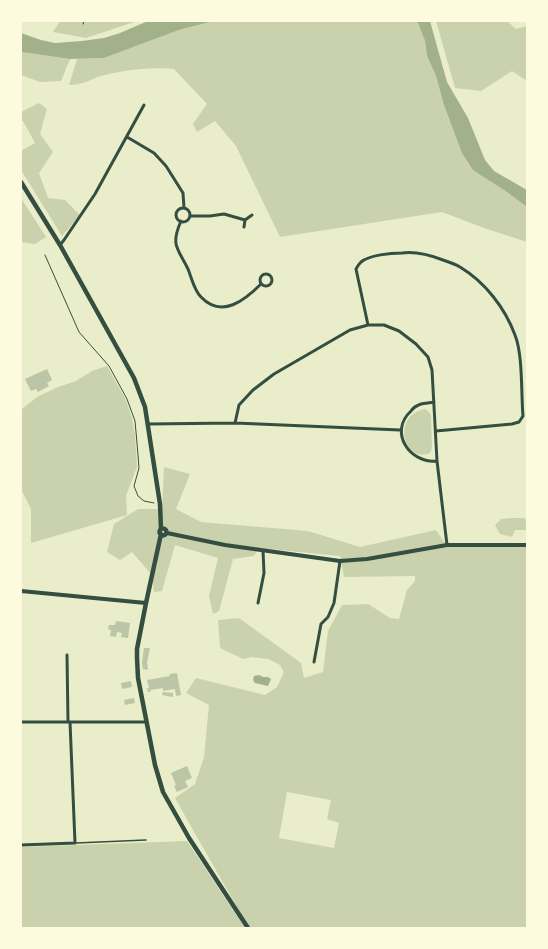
<!DOCTYPE html>
<style>
body{margin:0}
#map{position:relative;width:548px;height:949px;overflow:hidden;background:#e9edc9;font-family:Poppins,sans-serif}
canvas{display:block}
.frame{position:absolute;inset:0;border:22px solid #fefae0;pointer-events:none}
</style>
<div id="map">
<canvas width="548" height="949"></canvas>
<div class="frame"></div>
</div>
<script>
const context = document.querySelector('canvas').getContext('2d');
context.lineJoin = 'round';
function paint(path, color) {
  context.fillStyle = color;
  context.fill(path, 'evenodd');
}
function strokePath(path, color, width, dash) {
  context.strokeStyle = color;
  context.lineWidth = width;
  context.lineCap = dash ? 'butt' : 'round';
  context.setLineDash(dash || []);
  context.stroke(path);
}
const green = new Path2D(`
 M60,21H137L86,38L53,32Z
 M214,21H414L418,23L425,41L427,56L436,76L443,102L504,190L527,207V242L484,228L442,212L280,237L236,146L215,121L197,132L193,124L207,104L174,69C152,67 126,70 105,75C91,78 85,85 69,85L77,59L104,58L179,30Z
 M436,21H507L516,29L527,26V81L512,71L481,91L455,88Z
 M21,52L70,59L61,81L40,82L21,75Z
 M39,103L47,109L40,134L53,152L39,173L48,198L65,200L80,215L62,236L21,170V151L35,143L23,121L21,122V112Z
 M21,198L46,237L35,244L21,242Z
 M107,366L126,400L132,418L135,435L137,467L126,496L127,515L31,543V509L21,489V411L22,409L37,397L58,387L76,381L92,371Z
 M425,409L428,411L431,415L432,448L430,453C405,464 390,416 425,409Z
 M164,467L190,474L176,509L201,522L308,531L360,547L436,530L447,546L527,545V928H249L185,816L175,798L195,784L204,757L209,705L186,693L196,678L265,695L277,687L284,672L280,665L268,659L252,657L243,659L220,648L218,620L239,618L301,663L304,678L323,672L328,631L342,605L368,604L390,618L399,619L407,590L415,581V576L344,577L340,556L259,548L254,556L233,559L219,611L213,614L209,596L218,558L175,545L162,591L154,592L152,575L132,552L120,560L107,552L114,524L138,509H162ZM287,792L331,800L327,819L339,823L334,848L279,838Z
 M510,518H524L527,520V530H515L512,537L500,534L495,525L501,519Z
 M187,841L245,928H21V847Z`);
const water = new Path2D(`
 M148,21H214L179,30L104,58L70,59L21,52V33L41,40L55,43L82,41L104,38L120,33Z
 M414,21H430L447,82L468,118L485,160L494,171L527,190V207L504,190L473,170L462,153L443,102L436,76L427,56L425,41L418,23Z
 M259,675L263,677H268L271,679L268,686L255,683L253,680L254,676Z`);
const building = new Path2D(`
 M47,369L52,380L47,383L49,386L38,392L36,389L31,391L25,379Z
 M116,621L130,623L128,638L121,637L122,633L117,632L116,637L110,636L111,630L108,629L109,625H115Z
 M144,648H150L147,662L148,670L143,669L142,662Z
 M177,673L181,695L176,696L175,689L163,691V688L150,690L151,692H148L147,688H149L147,680L170,676L169,674Z
 M131,681L132,687L122,689L121,683Z
 M163,692L173,693V697L162,695Z
 M134,698L135,703L125,705L124,700Z
 M187,766L192,778L185,781L188,787L177,792L174,786L176,785L171,773Z`);
const path = new Path2D(`
 M83,24L84,21
 M45,255L79,332L109,366L127,399L135,421L137,443L139,468L134,486L138,496L144,501L154,503`);
const service = new Path2D(`
 M76,843L146,840`);
const minor = new Path2D(`
 M127,137L154,153L166,166L183,193L184,208
 M176 215a7 7 0 1 1 14 0a7 7 0 1 1-14 0Z
 M190,216H210L224,214L245,220
 M181,221C170,246 178,248 188,269C192,279 194,290 201,297C222,319 245,300 261,284
 M244,227L245,220L252,215
 M60,245L64,240L95,194L144,105
 M260 280a6 6 0 1 1 12 0a6 6 0 1 1-12 0Z
 M368,325L356,269C357,267 359,264 361,262C369,255 391,253 402,253C417,251 430,255 443,260C449,262 455,264 460,267C485,282 505,308 515,335C523,355 521,393 523,416L519,422L512,424L436,431
 M434,402C430,403 425,403 421,404C418,405 413,408 411,411C388,432 410,464 437,461
 M235,423L239,405L253,390L274,374L350,330L368,325H384L399,331L416,344L428,357L432,370L437,461L447,545
 M148,424L235,423L400,430
 M258,603L264,573L263,551
 M67,655L68,722
 M314,662L321,624L328,617L334,603L340,561
 M21,722H147
 M21,845L75,843L70,722`);
const tertiary = new Path2D(`
 M167,533L225,545L340,561L367,559L447,545H527
 M21,591L146,603`);
const secondary = new Path2D(`
 M21,182L60,245L134,378L145,407L160,504L161,529
 M159.5 532a3.5 3.5 0 1 1 7 0a3.5 3.5 0 1 1-7 0Z
 M161,534L146,603L137,649V658L138,678L155,765L163,792L189,838L248,928`);
paint(green, '#cad2ad');
paint(water, '#a3b18a');
paint(building, '#bcc5a7');
strokePath(path, '#344e41', 1);
strokePath(service, '#344e41', 1.5);
strokePath(minor, '#344e41', 3);
strokePath(tertiary, '#344e41', 4);
strokePath(secondary, '#344e41', 4.5);
</script>
